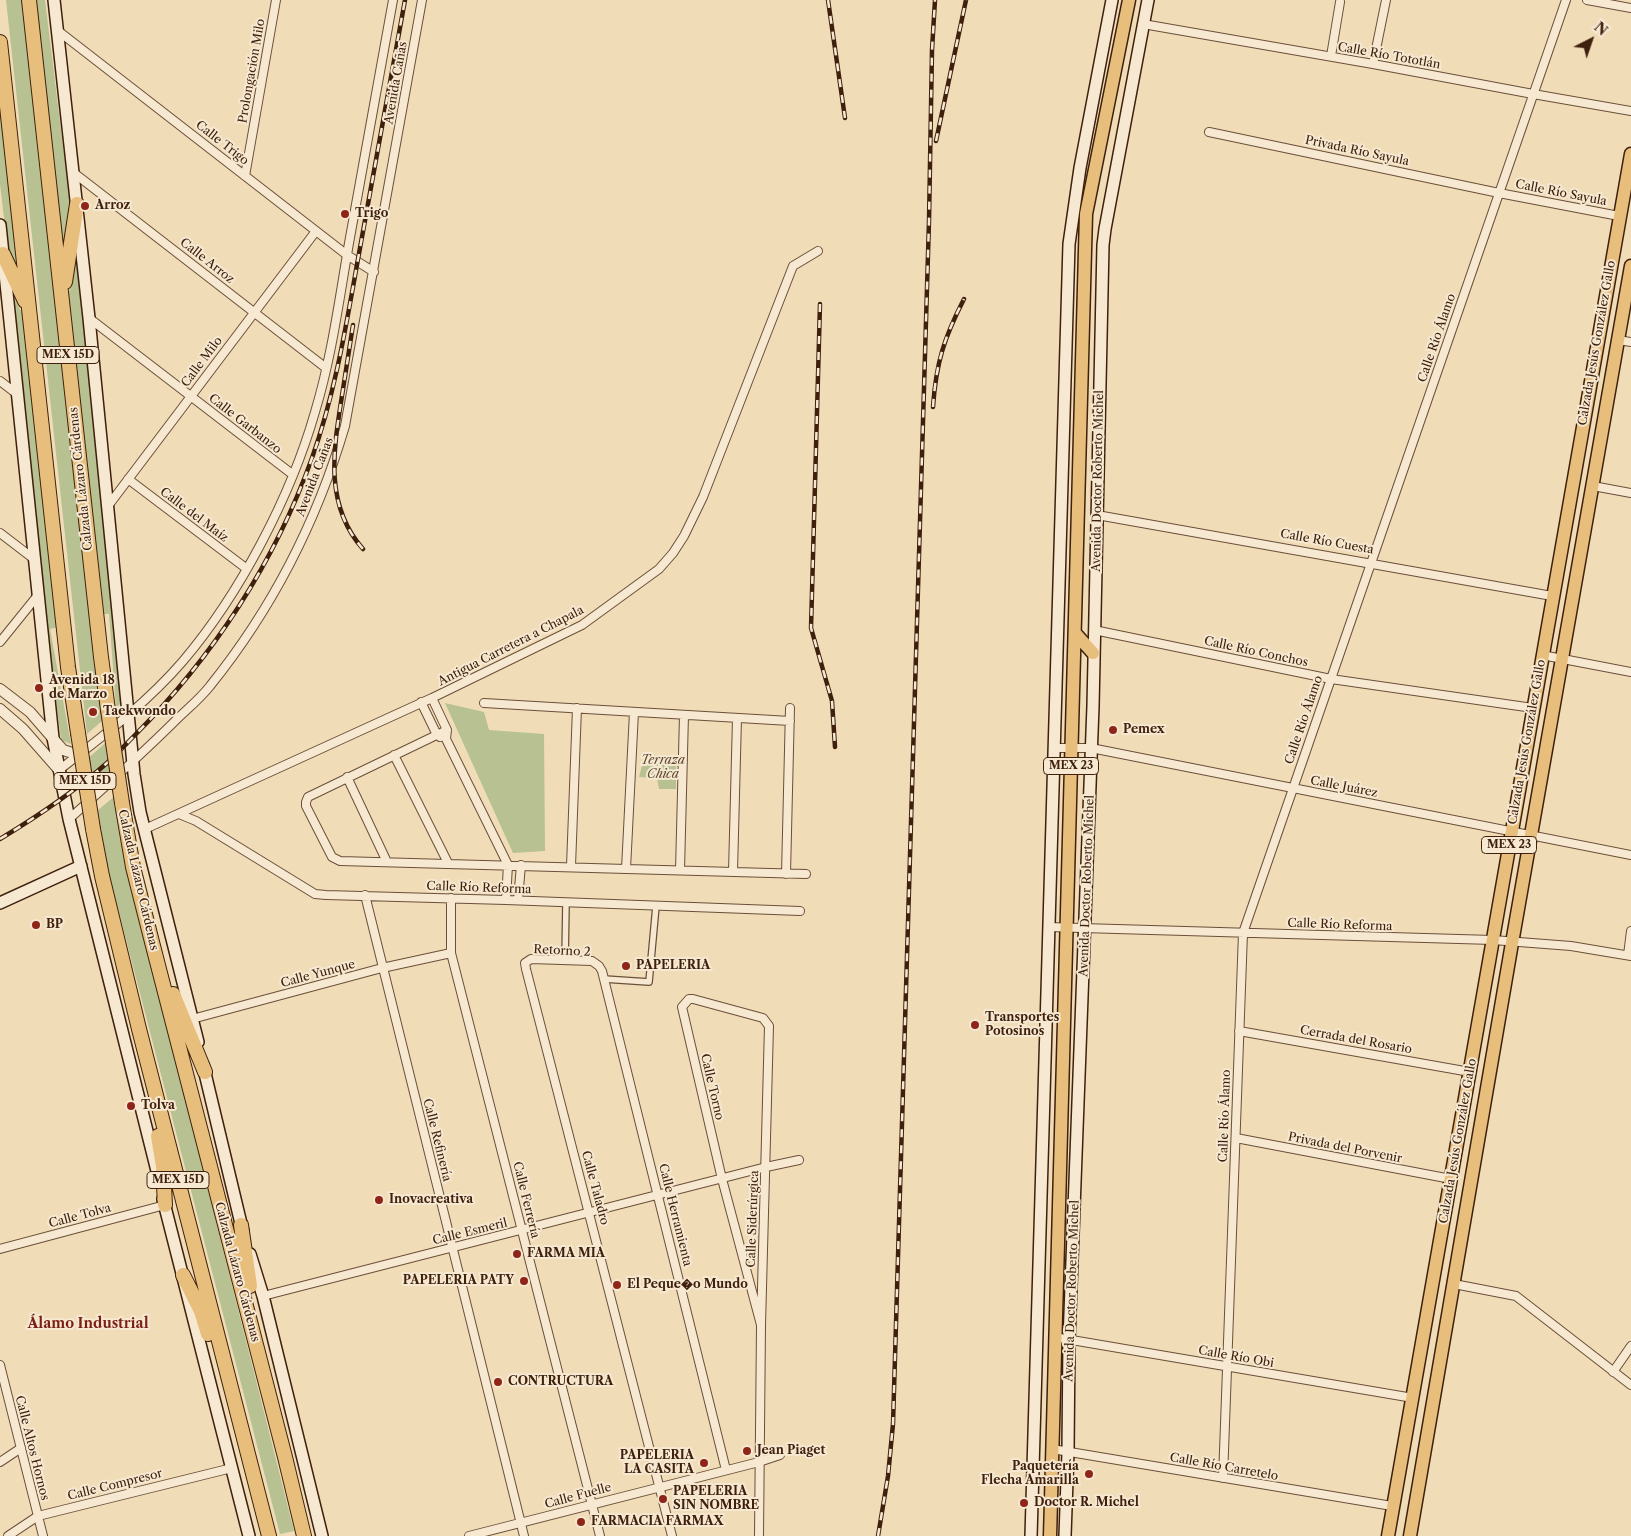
<!DOCTYPE html>
<meta charset="utf-8">
<style>
body{margin:0}
#map{position:relative;width:1631px;height:1536px;overflow:hidden;background:#f1dcb8;font-family:"Libre Caslon Text",serif}
canvas{display:block}
.north{position:absolute;left:1566px;top:15px;width:50px;height:50px;-webkit-text-stroke:4px #f6e8d1;paint-order:stroke;rotate:41deg;font-size:14px;font-weight:700;line-height:20px;text-align:center;color:#3e200d}
.north::after{content:'';display:block;margin:auto;width:18px;height:22px;background:#3e200d;clip-path:polygon(50% 0,100% 100%,50% 72%,0 100%)}
</style>
<div id="map">
<canvas width="1631" height="1536"></canvas>
<div class="north">N</div>
</div>
<script>
const context = document.querySelector('canvas').getContext('2d');
context.lineJoin = 'round';
function paint(path, color) {
  context.fillStyle = color;
  context.fill(path, 'evenodd');
}
function strokePath(path, color, width, dash) {
  context.strokeStyle = color;
  context.lineWidth = width;
  context.lineCap = dash ? 'butt' : 'round';
  context.setLineDash(dash || []);
  context.stroke(path);
}
function drawText(font, color, halo, rows, align = 'center') {
  context.font = font + ' "Libre Caslon Text",serif';
  context.lineWidth = 4;
  context.setLineDash([]);
  context.textBaseline = 'middle';
  context.strokeStyle = halo;
  context.fillStyle = color;
  for (const [text, x, y, turn = 0] of rows) {
    context.save();
    context.translate(x, y);
    context.rotate((+turn || 0) * Math.PI / 180);
    context.textAlign = isNaN(turn) ? turn : align;
    if (halo) context.strokeText(text, 0, 0);
    context.fillText(text, 0, 0);
    context.restore();
  }
}
const green = new Path2D(`
 M6,0H25L103,720L87,734Z
 M34,0H45L70,203L64,274Z
 M0,89L20,280L7,243L0,184Z
 M77,252L122,702L116,708L109,614H104L68,298Z
 M11,291L25,319L59,627L50,629L71,744L61,740L47,628Z
 M445,703L484,712L489,730L544,734L545,851L513,853Z
 M119,731L124,760L82,795L78,767Z
 M645,755L676,756V789H659L657,778L639,777Z
 M116,795L125,861L294,1531L280,1534L107,866L98,810Z`);
const pedestrian = new Path2D(`
 M565,961L566,902
 M604,979L649,982L656,906`);
const minor = new Path2D(`
 M1587,0L1631,8
 M1143,24L1373,64L1533,94L1631,111
 M57,30L347,255L374,272
 M1331,56L1340,2
 M1373,64L1386,0
 M1209,132L1499,193L1619,216
 M74,173L326,368
 M245,176L276,0
 M89,318L292,474
 M1618,340L1631,342
 M0,381L17,394
 M128,479L247,569
 M1593,486L1631,493
 M108,506L316,231
 M1097,515L1552,596
 M0,533L34,559
 M1094,630L1331,679L1533,708
 M0,642L38,595
 M1542,655L1631,672
 M432,698L447,730L446,739L508,865L506,900
 M421,702L437,735L440,737
 M484,703L790,721
 M447,730L308,797L306,802V806L332,857L340,861L806,874
 M1053,748H1091L1631,855
 M394,755L448,863
 M59,770C103,736 147,703 183,661C240,594 291,496 315,412C333,353 340,292 351,232C365,155 379,77 393,0
 M347,777L387,862
 M179,814L196,821L315,894L326,895L506,900L800,911
 M69,819C105,787 141,755 175,721C186,710 200,699 210,686C272,609 317,521 345,426L422,0
 M145,829L432,698L582,625L659,569L673,553L684,536L703,497L793,266L818,251
 M571,866L577,708
 M626,869L634,712
 M680,870L684,715
 M733,872L737,718
 M786,874L790,708
 M365,895L524,1536
 M451,898V953L600,1536
 M518,900L521,865
 M1048,927L1493,940L1571,946L1631,956
 M1628,955L1631,931
 M192,1019L382,968L451,953
 M1239,1031L1470,1072
 M1236,1138L1451,1179
 M0,1249L165,1205
 M1454,1284L1516,1296L1631,1385
 M263,1296L766,1167L799,1160
 M1054,1337L1413,1398
 M0,1365L43,1536
 M1613,1372L1631,1346
 M1052,1449L1392,1506
 M0,1462L21,1448
 M1223,1478L1243,933L1566,0
 M8,1536L38,1516L232,1468
 M469,1536L759,1462L780,1455
 M672,1536L526,969L525,963L531,959L592,961L599,966L602,971L726,1470
 M759,1536L761,1325L769,1026L763,1018L693,999H689L682,1007L722,1179L761,1325`);
const tertiary = new Path2D(`
 M0,689L30,712L63,750L79,755
 M0,709L23,729L59,770`);
const secondary = new Path2D(`
 M54,0L89,318L134,774L140,812L198,1042
 M0,225L53,738L69,819L160,1183
 M0,903L81,866
 M203,1065L243,1232
 M163,1199L249,1536
 M250,1254L263,1296L322,1536
 M1031,1536L1069,244L1080,168L1112,0
 M1065,1536L1068,1452L1069,1340L1093,706L1103,245L1105,229L1148,0`);
const primary = new Path2D(`
 M1075,633L1093,653
 M1050,1536L1086,214L1129,0
 M1388,1536L1631,154
 M1410,1536L1512,943L1631,266`);
const motorway = new Path2D(`
 M29,0L101,657L108,710
 M0,42L68,667L78,733
 M3,254L25,301
 M65,282L77,204
 M122,803L133,867L152,942L285,1457L304,1536
 M93,829L102,876L139,1029L269,1536
 M173,994L205,1072
 M158,1136L163,1166L165,1205
 M241,1225L250,1286
 M183,1275L201,1311L208,1334`);
const rail = new Path2D(`
 M828,0L845,118
 M936,141L966,0
 M820,304L811,628L832,701L835,747
 M353,325C349,351 345,376 341,402C333,453 325,506 363,549
 M933,407C936,363 944,338 964,299
 M0,839C38,816 74,792 107,763C117,754 126,744 135,735C213,657 275,562 312,458C335,394 346,326 358,259C374,173 389,86 405,0
 M878,1536L888,1476L893,1424L929,221L932,50L935,0`);
const motorwayBridge = new Path2D(`
 M108,710L122,803
 M78,733L93,829`);
const markers = [
 [85,206,5,"#8f2418"],
 [345,214,5,"#8f2418"],
 [39,688,5,"#8f2418"],
 [93,712,5,"#8f2418"],
 [1113,730,5,"#8f2418"],
 [36,925,5,"#8f2418"],
 [626,966,5,"#8f2418"],
 [975,1025,5,"#8f2418"],
 [131,1106,5,"#8f2418"],
 [379,1200,5,"#8f2418"],
 [517,1254,5,"#8f2418"],
 [524,1281,5,"#8f2418"],
 [617,1285,5,"#8f2418"],
 [498,1382,5,"#8f2418"],
 [747,1451,5,"#8f2418"],
 [704,1463,5,"#8f2418"],
 [1089,1474,5,"#8f2418"],
 [663,1499,5,"#8f2418"],
 [1024,1503,5,"#8f2418"],
 [581,1522,5,"#8f2418"]
];
const shields = [
 [68,355,62],
 [1071,766,55],
 [85,781,62],
 [1509,845,55],
 [178,1180,62]
];
const shieldNames = [
 ["MEX 15D",68,355],
 ["MEX 23",1071,766],
 ["MEX 15D",85,781],
 ["MEX 23",1509,845],
 ["MEX 15D",178,1180]
];
const streetNames = [
 ["Calle Río Tototlán",1389,56,10],
 ["Prolongación Milo",252,71,-80],
 ["Avenida Cañas",396,83,-80],
 ["Calle Trigo",222,143,38],
 ["Privada Río Sayula",1357,151,12],
 ["Calle Río Sayula",1561,193,11],
 ["Calle Arroz",207,261,38],
 ["Calle Río Álamo",1437,338,-71],
 ["Calzada Jesús González Gallo",1597,343,-80],
 ["Calle Milo",202,362,-53],
 ["Calle Garbanzo",245,424,38],
 ["Avenida Cañas",315,477,-69],
 ["Calzada Lázaro Cárdenas",81,479,-96],
 ["Avenida Doctor Roberto Michel",1098,481,-89],
 ["Calle del Maíz",194,515,37],
 ["Calle Río Cuesta",1327,542,10],
 ["Antigua Carretera a Chapala",511,646,-27],
 ["Calle Río Conchos",1256,652,12],
 ["Calle Río Álamo",1304,720,-71],
 ["Calzada Jesús González Gallo",1527,742,-80],
 ["Calle Juárez",1344,787,11],
 ["Calzada Lázaro Cárdenas",138,880,77],
 ["Avenida Doctor Roberto Michel",1087,886,-88],
 ["Calle Río Reforma",479,888,2],
 ["Calle Río Reforma",1340,925,2],
 ["Retorno 2",562,951,3],
 ["Calle Yunque",318,974,-15],
 ["Cerrada del Rosario",1356,1040,10],
 ["Calle Torno",712,1087,77],
 ["Calle Río Álamo",1225,1116,-88],
 ["Calle Refinería",437,1140,76],
 ["Calzada Jesús González Gallo",1458,1141,-80],
 ["Privada del Porvenir",1345,1148,11],
 ["Calle Taladro",595,1188,75],
 ["Calle Ferrería",526,1200,76],
 ["Calle Herramienta",675,1215,76],
 ["Calle Tolva",80,1216,-15],
 ["Calle Siderúrgica",753,1219,-88],
 ["Calle Esmeril",470,1232,-14],
 ["Calzada Lázaro Cárdenas",237,1272,75],
 ["Avenida Doctor Roberto Michel",1072,1291,-88],
 ["Calle Río Obi",1236,1357,10],
 ["Calle Altos Hornos",32,1448,76],
 ["Calle Río Carretelo",1224,1467,10],
 ["Calle Compresor",115,1485,-14],
 ["Calle Fuelle",578,1496,-15]
];
const poiNames = [
 ["Arroz",95,206],
 ["Trigo",355,214],
 ["Avenida 18",49,681],
 ["de Marzo",49,695],
 ["Taekwondo",103,712],
 ["Pemex",1123,730],
 ["BP",46,925],
 ["PAPELERIA",636,966],
 ["Transportes",985,1018],
 ["Potosinos",985,1032],
 ["Tolva",141,1106],
 ["Inovacreativa",389,1200],
 ["FARMA MIA",527,1254],
 ["PAPELERIA PATY",514,1281,"right"],
 ["El Peque�o Mundo",627,1285],
 ["CONTRUCTURA",508,1382],
 ["Jean Piaget",757,1451],
 ["PAPELERIA",694,1456,"right"],
 ["LA CASITA",694,1470,"right"],
 ["Paquetería",1079,1467,"right"],
 ["Flecha Amarilla",1079,1481,"right"],
 ["PAPELERIA",673,1492],
 ["SIN NOMBRE",673,1506],
 ["Doctor R. Michel",1034,1503],
 ["FARMACIA FARMAX",591,1522]
];
const parkNames = [
 ["Terraza",663,761],
 ["Chica",663,775]
];
const neighbourhoodNames = [
 ["Álamo Industrial",88,1324]
];
paint(green, '#b7c191');
strokePath(pedestrian, '#6b4f38', 8);
strokePath(minor, '#6b4f38', 10);
strokePath(tertiary, '#6b4f38', 12);
strokePath(secondary, '#3e200d', 14);
strokePath(primary, '#3e200d', 15);
strokePath(motorway, '#3e200d', 16);
strokePath(pedestrian, '#f6e8d1', 5.5);
strokePath(minor, '#f6e8d1', 8);
strokePath(tertiary, '#f6e8d1', 10);
strokePath(secondary, '#f6e8d1', 11);
strokePath(primary, '#e8be7c', 12);
strokePath(motorway, '#e8be7c', 14);
strokePath(rail, '#3e200d', 4.5);
strokePath(rail, '#f6e8d1', 2.5, [8]);
strokePath(motorwayBridge, '#3e200d', 16, []);
strokePath(motorwayBridge, '#e8be7c', 14);
for (const [x, y, r, color] of markers) {
  const dot = new Path2D();
  dot.arc(x, y, r, 0, 2 * Math.PI);
  context.fillStyle = color;
  context.fill(dot);
  strokePath(dot, '#f6e8d1', 2);
}
for (const [x, y, w] of shields) {
  const box = new Path2D();
  box.roundRect(x - w / 2, y - 8.5, w, 17, 4);
  context.fillStyle = '#f6e8d1';
  context.fill(box);
  strokePath(box, '#3e200d', 1);
}
drawText('bold 11px', '#3e200d', null, shieldNames);
drawText('12px', '#3e200d', '#f6e8d1', streetNames);
drawText('bold 12px', '#3e200d', '#f6e8d1', poiNames, 'left');
drawText('italic 12px', '#5c482e', '#f6e8d1', parkNames);
drawText('bold 14px', '#7a1f14', '#f6e8d1', neighbourhoodNames);
</script>
